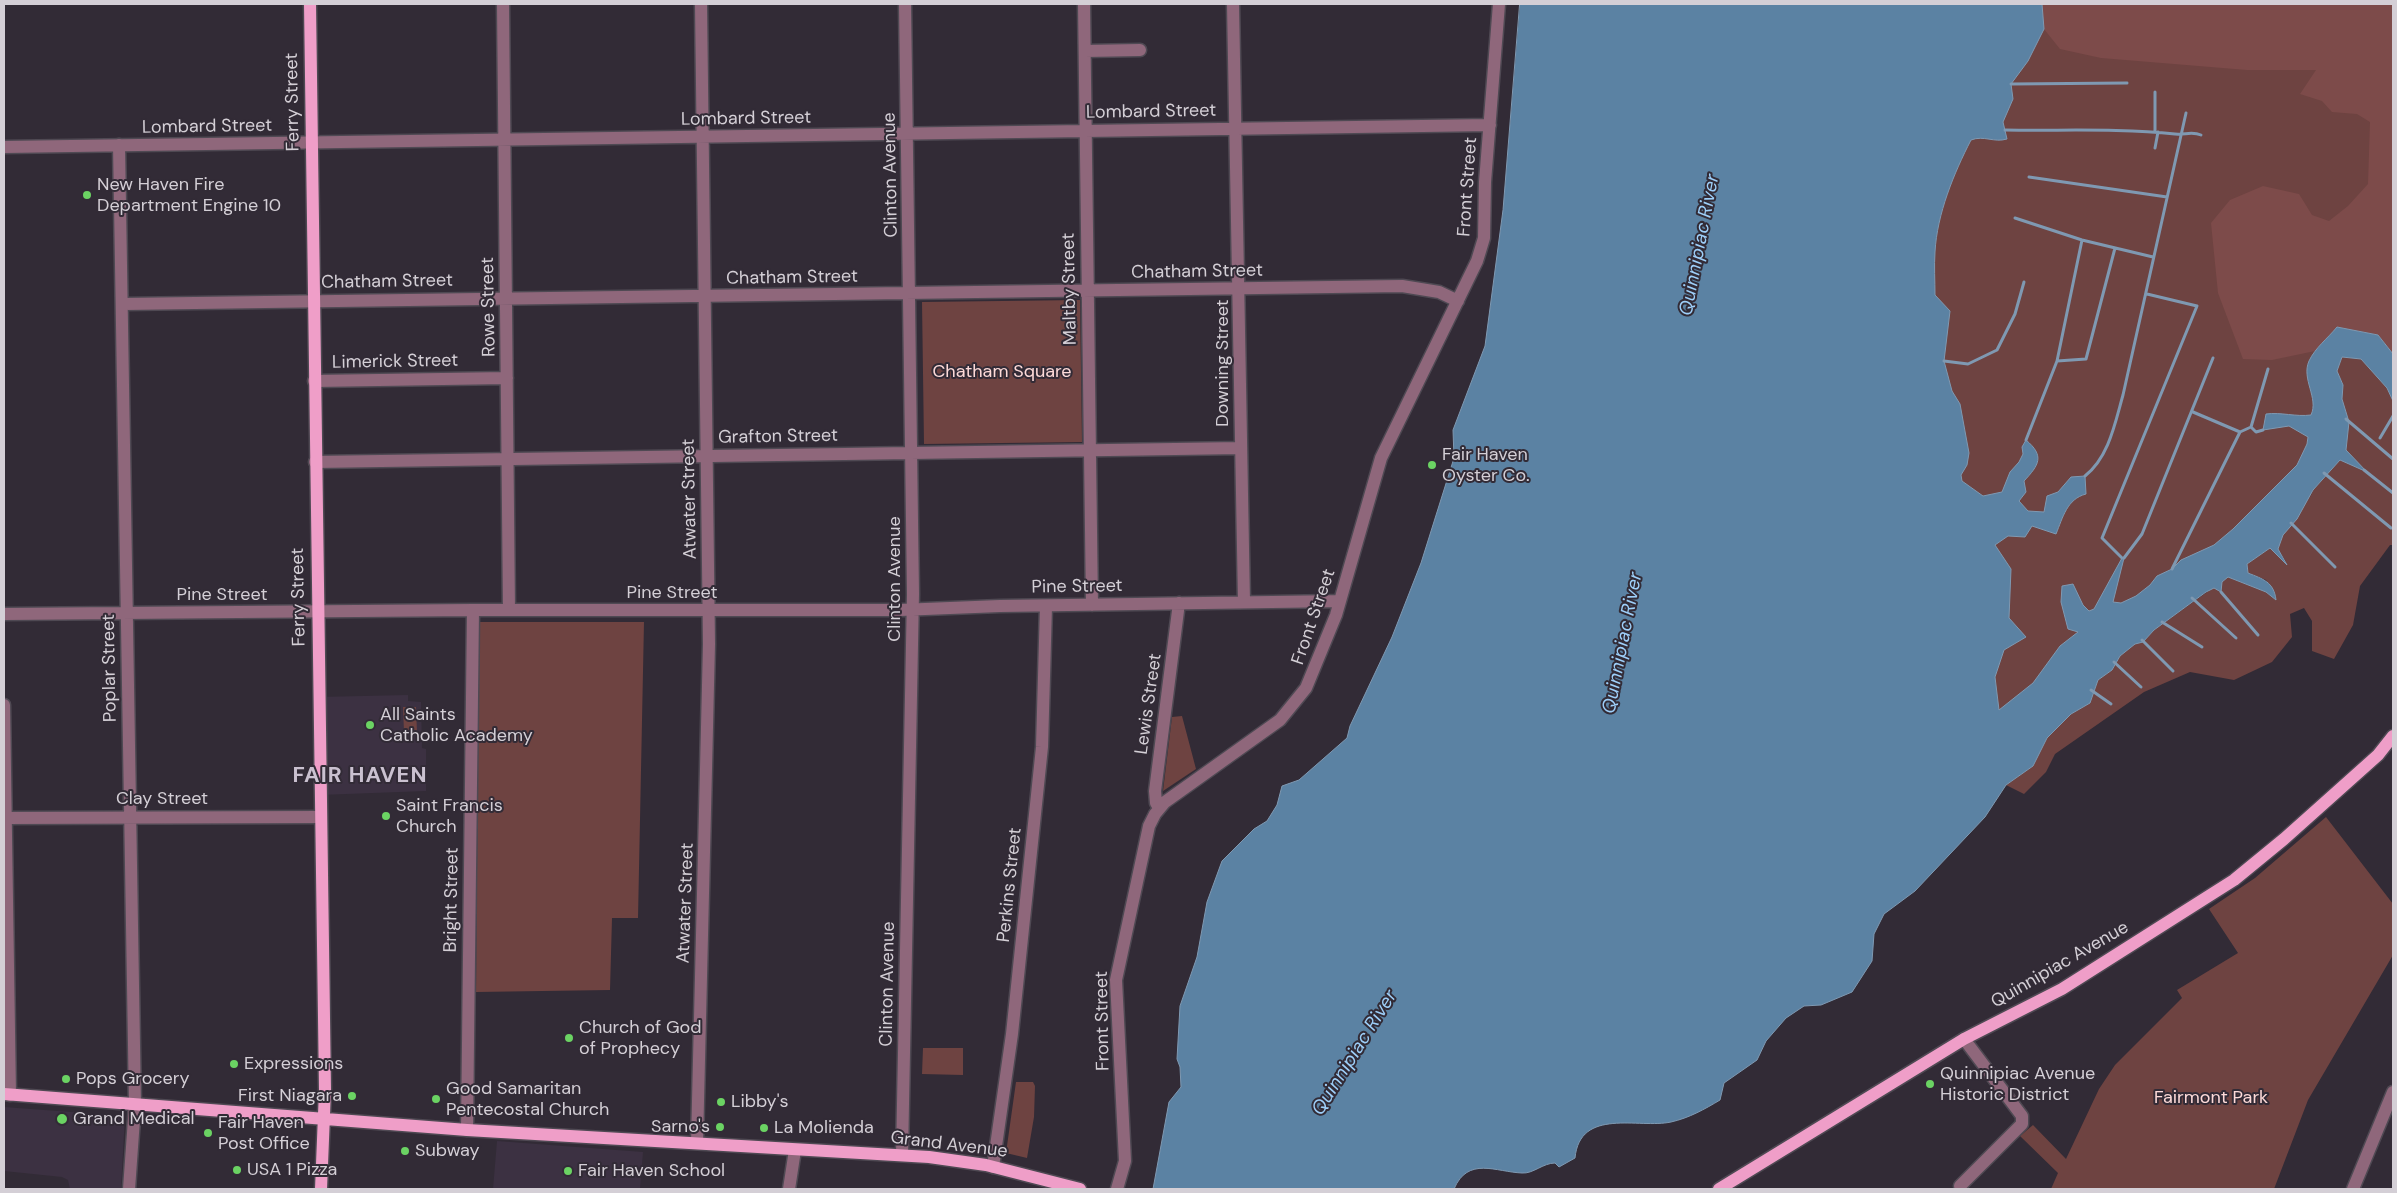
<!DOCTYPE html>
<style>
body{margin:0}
#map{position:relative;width:2397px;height:1193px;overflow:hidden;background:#322b36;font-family:"DM Sans",sans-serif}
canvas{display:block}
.frame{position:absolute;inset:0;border:5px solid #d4cfd6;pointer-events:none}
</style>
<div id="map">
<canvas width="2397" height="1193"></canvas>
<div class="frame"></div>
</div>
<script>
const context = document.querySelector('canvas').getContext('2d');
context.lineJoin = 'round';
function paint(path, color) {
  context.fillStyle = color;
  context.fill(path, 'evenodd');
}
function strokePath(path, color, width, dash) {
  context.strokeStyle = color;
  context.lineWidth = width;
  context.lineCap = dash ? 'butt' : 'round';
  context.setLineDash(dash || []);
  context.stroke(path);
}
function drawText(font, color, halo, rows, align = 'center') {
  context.font = font + ' "DM Sans",sans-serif';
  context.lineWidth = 4;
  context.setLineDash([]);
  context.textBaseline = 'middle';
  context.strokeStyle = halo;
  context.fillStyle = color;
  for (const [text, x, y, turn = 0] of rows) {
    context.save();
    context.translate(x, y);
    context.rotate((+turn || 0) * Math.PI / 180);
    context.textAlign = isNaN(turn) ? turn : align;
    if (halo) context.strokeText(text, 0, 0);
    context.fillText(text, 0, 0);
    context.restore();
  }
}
const built = new Path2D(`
 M408,695V701L421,702L422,748L426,749V791L320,795L318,697Z
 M4,1107L125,1116L121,1189H70L68,1180L62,1177L4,1171Z
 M497,1141L643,1152L640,1189H493Z`);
const green = new Path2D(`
 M2025,4H2393V311L2340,340L2325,463L2308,502L2313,490L2340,460L2365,471L2346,450L2348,422L2342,399L2343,385L2337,371L2342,357L2361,359L2387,388L2393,401V545H2390L2360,586L2353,625L2334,659L2312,651V621L2304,608L2290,614L2292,637L2272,662L2234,680L2190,672L2144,692L2055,754L2046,772L2024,794L2006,785L2033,766L2047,738L2071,714L2090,703L2098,680L2112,670L2120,656L2135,644L2143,642L2154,630L2228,577L2266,592L2275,599L2266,580L2248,573L2247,564L2270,548L2286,562L2278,549L2282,536L2088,629L1996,725L1992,505L1962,486L1918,263Z
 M1080,300L1082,442L924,444L922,302Z
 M479,622H644L638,918H612L610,990L476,992Z
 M403,707H416L417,732H404Z
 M1182,716L1196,769L1163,791L1172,717Z
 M2326,817L2393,904V955L2308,1100L2274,1189H2051L2058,1173L2020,1136L2033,1125L2066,1159L2099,1089L2115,1065L2182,998L2177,990L2238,953L2209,909L2255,878Z
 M923,1048H963V1075L922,1074Z
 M1016,1082H1033L1035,1086L1034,1117L1027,1158L1006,1153Z`);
const forest = new Path2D(`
 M2042,4H2393V354L2378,335L2337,327L2315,351L2272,360L2243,359L2218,293L2211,223L2230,200L2263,186L2299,194L2312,215L2329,221L2348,206L2368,184L2370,122L2357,114L2332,112L2322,101L2300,94L2316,70H2247L2101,58L2060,49L2044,29Z`);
const water = new Path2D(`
 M1520,4H2042L2044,29L2028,61L2011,84L2013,99L2003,122L2007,139C1994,143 1984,135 1971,140C1954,173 1937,214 1935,252C1934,266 1935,281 1935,295L1950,311L1944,361L1952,391L1960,404L1969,453L1967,465L1961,475L1962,481L1983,496L2002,492L2010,472L2019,462L2023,454L2022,447L2026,440C2045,456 2039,465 2024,481L2026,492L2019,501L2028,511L2044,512L2047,496L2058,492L2071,477L2085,476L2086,494C2067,499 2063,517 2056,534L2032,526L2025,537L2008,536L1995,545L2011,569L2009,618L2026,637L2004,650L1995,677L1999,710L2033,683L2060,646L2078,632L2068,629L2061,602L2062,586L2073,584L2083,605L2089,611L2094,609L2122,558H2124L2113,602L2121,603L2136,596L2150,585L2157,576L2172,569L2181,560L2214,545L2233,529L2297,465L2307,444L2308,437L2289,426L2263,430L2266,414C2281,412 2296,417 2311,415C2319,398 2301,379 2309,361C2315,348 2328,338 2337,327L2378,335L2393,354V401L2387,388L2361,359L2342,357L2337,371L2343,385L2342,399L2349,422L2346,450L2367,472L2340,460L2313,490L2297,519L2283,535L2278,549L2287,565L2270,548L2247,564L2248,573C2263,579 2274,582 2276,600L2266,592L2228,577L2222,582L2221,592L2214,588L2206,592L2154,630L2143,642L2135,644L2120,656L2112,670L2098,680L2090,703L2071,714L2047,738L2033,766L2006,785L1985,817L1915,891L1884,914L1874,934L1872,961L1852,992L1821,1005L1804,1006L1786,1018L1766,1041L1757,1060L1724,1083L1720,1100C1705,1109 1689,1118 1671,1122C1639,1129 1580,1107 1575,1158L1559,1167L1555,1163C1543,1163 1533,1174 1522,1173C1496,1172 1468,1156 1454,1189H1153L1169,1102L1181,1087L1180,1067L1177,1059L1180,1006L1197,957L1207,902L1222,861L1254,829L1267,821L1277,805L1282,786L1299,780L1347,738L1350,726L1392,637L1421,563L1454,458L1453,430L1485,346L1503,210Z`);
const stream = new Path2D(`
 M2011,84L2127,83
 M2155,92V132
 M2005,130C2061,131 2119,128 2175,134C2185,135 2192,131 2201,135
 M2155,148L2158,132
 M2029,177L2167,197
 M2015,218L2082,240L2153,257
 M1944,361L1968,364L1997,350L2015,314L2024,282
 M2057,361L2086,359L2115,248
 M2193,412L2240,432L2251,427L2256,432L2263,430
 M2346,419L2393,459
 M2251,427L2268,369
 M2380,438L2393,416
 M2026,440L2057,361L2082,240
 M2364,470L2393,493
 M2324,473L2391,528
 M2085,476C2109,457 2115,423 2123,395L2186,113
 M2291,523L2335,567
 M2122,558L2102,538L2197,306L2147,294
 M2124,558L2142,534L2213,358
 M2172,569L2240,432
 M2221,592L2258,635
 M2192,598L2236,638
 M2162,622L2202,647
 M2142,640L2173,671
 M2114,662L2141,687
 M2091,690L2111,704`);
const minor = new Path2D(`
 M503,4L509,610
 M1084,4L1092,605
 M1233,4L1244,602
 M1085,51L1140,50
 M119,145L135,1105L129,1189
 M4,147L1490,125
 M124,304L1402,286L1439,292L1458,301
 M314,381L507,378
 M315,462L1241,448
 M4,614L473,610H900L1000,606L1340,601
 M4,705L10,1095
 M1159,808L1156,803L1155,791L1179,603
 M4,818L320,817
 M467,1130L473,610
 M697,1143L709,644L701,4
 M902,1155L913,594L905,4
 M993,1167L1012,1034L1042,747L1046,606
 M1960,1186L2022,1124V1116L1964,1039
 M789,1189L795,1150
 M1117,1189L1125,1161L1116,980L1149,826L1155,814L1165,802L1280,720L1306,688L1336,615L1381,458L1477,261L1484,238L1485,182L1499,4
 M2353,1189L2393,1092`);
const major = new Path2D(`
 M310,4L325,1090L321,1189
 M4,1094L467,1130L929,1157L986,1165L1080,1189
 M1719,1189L1964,1039L2062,989L2234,880L2284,839L2378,755L2393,736`);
const markers = [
 [87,195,5,"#6bd363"],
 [1432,465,5,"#6bd363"],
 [370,725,5,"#6bd363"],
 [386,816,5,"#6bd363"],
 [569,1038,5,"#6bd363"],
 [234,1064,5,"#6bd363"],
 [66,1079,5,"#6bd363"],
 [1930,1084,5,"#6bd363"],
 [352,1096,5,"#6bd363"],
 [436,1099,5,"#6bd363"],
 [721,1102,5,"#6bd363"],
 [62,1119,6,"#6bd363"],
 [720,1127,5,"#6bd363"],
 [764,1128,5,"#6bd363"],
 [208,1133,5,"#6bd363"],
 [405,1151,5,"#6bd363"],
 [237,1170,5,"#6bd363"],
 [568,1171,5,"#6bd363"]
];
const streetNames = [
 ["Ferry Street",293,102,-91],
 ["Lombard Street",1151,112,-1],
 ["Lombard Street",746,119,-1],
 ["Lombard Street",207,127,-1],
 ["Clinton Avenue",891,175,-91],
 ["Front Street",1468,187,-86],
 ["Chatham Street",1197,272,-1],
 ["Chatham Street",792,278,-1],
 ["Chatham Street",387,282,-1],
 ["Maltby Street",1070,289,-91],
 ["Rowe Street",489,307,-91],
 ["Limerick Street",395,362,-1],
 ["Downing Street",1223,363,-90],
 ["Grafton Street",778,437,-1],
 ["Atwater Street",690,499,-91],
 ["Clinton Avenue",895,579,-90],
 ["Pine Street",1077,587,-1],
 ["Pine Street",672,593],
 ["Pine Street",222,595],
 ["Ferry Street",299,597,-91],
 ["Front Street",1314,617,-71],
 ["Poplar Street",110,668,-91],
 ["Lewis Street",1149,704,-82],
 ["Clay Street",162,799],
 ["Perkins Street",1010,885,-84],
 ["Bright Street",452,900,-89],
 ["Atwater Street",686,903,-88],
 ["Quinnipiac Avenue",2060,965,-30],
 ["Clinton Avenue",888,984,-89],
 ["Front Street",1103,1021,-91],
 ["Grand Avenue",949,1145,7]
];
const poiNames = [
 ["New Haven Fire",97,185],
 ["Department Engine 10",97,206],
 ["Fair Haven",1442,455],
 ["Oyster Co.",1442,476],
 ["All Saints",380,715],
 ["Catholic Academy",380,736],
 ["Saint Francis",396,806],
 ["Church",396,827],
 ["Church of God",579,1028],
 ["of Prophecy",579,1049],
 ["Expressions",244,1064],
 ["Quinnipiac Avenue",1940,1074],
 ["Historic District",1940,1095],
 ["Pops Grocery",76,1079],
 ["Good Samaritan",446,1089],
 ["Pentecostal Church",446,1110],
 ["First Niagara",342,1096,"right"],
 ["Libby's",731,1102],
 ["Grand Medical",73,1119],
 ["Fair Haven",218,1123],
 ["Post Office",218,1144],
 ["Sarno's",710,1127,"right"],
 ["La Molienda",774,1128],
 ["Subway",415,1151],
 ["USA 1 Pizza",247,1170],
 ["Fair Haven School",578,1171]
];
const parkNames = [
 ["Chatham Square",1002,372],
 ["Fairmont Park",2211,1098]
];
const waterNames = [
 ["Quinnipiac River",1700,245,-79],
 ["Quinnipiac River",1623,643,-79],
 ["Quinnipiac River",1355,1053,-58]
];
const districtNames = [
 ["FAIR HAVEN",360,776]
];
paint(built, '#3c3142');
paint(green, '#6e4341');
paint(forest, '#7d4b4a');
paint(water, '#5b82a3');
strokePath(water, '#7f99b2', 1);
strokePath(stream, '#7f99b2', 3);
strokePath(minor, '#4f4953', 15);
strokePath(major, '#4f4953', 15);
strokePath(minor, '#8f677b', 12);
strokePath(major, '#ef9ec8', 12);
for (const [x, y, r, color] of markers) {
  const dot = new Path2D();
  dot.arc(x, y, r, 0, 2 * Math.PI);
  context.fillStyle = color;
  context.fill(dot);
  strokePath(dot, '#322b36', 2);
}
drawText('18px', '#d4cfd6', '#322b36', streetNames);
drawText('18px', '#d4cfd6', '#322b36', poiNames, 'left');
drawText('18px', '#fddad8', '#322b36', parkNames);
drawText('italic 19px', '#9ecff9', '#322b36', waterNames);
context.letterSpacing = '1px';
drawText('bold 22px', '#cac1d0', '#322b36', districtNames);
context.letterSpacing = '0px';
</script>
